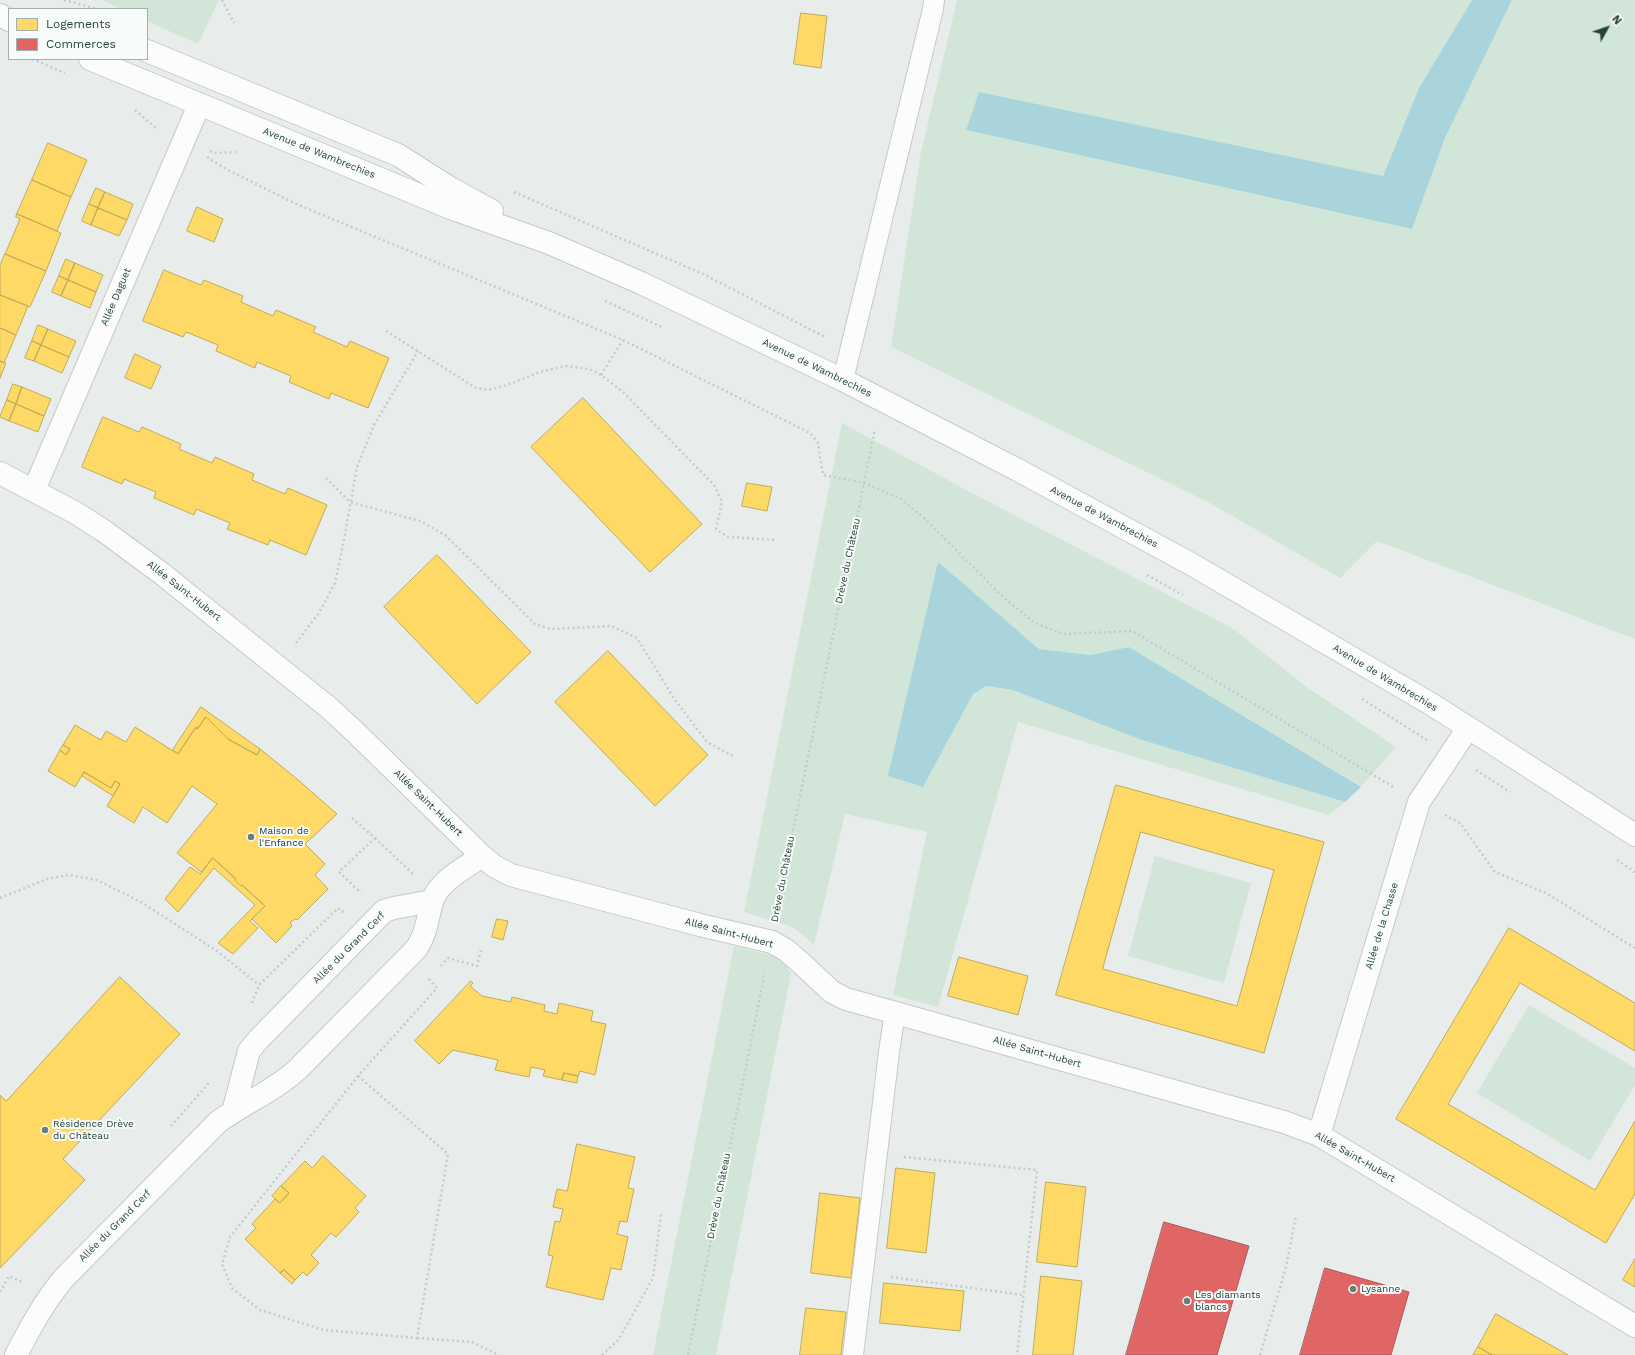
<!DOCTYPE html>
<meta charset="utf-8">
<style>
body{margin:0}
#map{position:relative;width:1635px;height:1355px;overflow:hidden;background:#e8edeb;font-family:"Work Sans",sans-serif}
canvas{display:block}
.legend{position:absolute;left:8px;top:8px;width:140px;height:52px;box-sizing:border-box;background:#f7fbf9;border:1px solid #a3b1ad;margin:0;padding:5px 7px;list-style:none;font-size:12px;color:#24423a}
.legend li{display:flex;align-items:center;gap:8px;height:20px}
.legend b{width:20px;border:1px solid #a3b1ad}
.north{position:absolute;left:1587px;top:8px;width:40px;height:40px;-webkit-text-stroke:3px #f7fbf9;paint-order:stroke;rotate:50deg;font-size:11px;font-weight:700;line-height:16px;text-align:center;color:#24423a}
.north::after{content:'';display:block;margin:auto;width:14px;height:18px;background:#24423a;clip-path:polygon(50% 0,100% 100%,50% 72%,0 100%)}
</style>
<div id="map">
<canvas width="1635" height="1355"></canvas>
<ul class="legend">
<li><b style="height:11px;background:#ffd966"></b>Logements</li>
<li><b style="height:11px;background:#e06666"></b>Commerces</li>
</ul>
<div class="north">N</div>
</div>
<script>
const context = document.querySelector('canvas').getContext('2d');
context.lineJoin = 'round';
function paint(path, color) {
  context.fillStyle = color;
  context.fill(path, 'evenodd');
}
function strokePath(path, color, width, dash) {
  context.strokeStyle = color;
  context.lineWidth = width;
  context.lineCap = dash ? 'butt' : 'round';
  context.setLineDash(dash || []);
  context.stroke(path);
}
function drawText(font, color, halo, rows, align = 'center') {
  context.font = font + ' "Work Sans",sans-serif';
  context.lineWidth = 4;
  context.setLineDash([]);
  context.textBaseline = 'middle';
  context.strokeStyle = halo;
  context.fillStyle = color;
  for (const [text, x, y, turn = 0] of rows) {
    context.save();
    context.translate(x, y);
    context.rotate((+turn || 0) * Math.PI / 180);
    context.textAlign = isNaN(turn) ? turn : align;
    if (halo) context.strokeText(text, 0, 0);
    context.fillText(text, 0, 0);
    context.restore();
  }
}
const green = new Path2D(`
 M102,0H219L198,44L147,21V9H121Z
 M957,0H1472L1419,88L1383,176L979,92L966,130L1412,229L1445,138L1512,0H1635V639L1377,541L1340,578L1208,502L891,347L921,152Z
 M842,423L987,501L1232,628L1308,688L1396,747L1361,787L1129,647L1090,655L1039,649L938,563L889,776L923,787L973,693L986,686L1013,690L1139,739L1345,802L1329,815L1018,722L938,1007L893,995L927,832L845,814L814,945L793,927L744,912Z
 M1155,856L1251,883L1224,983L1128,956Z
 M734,946L782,958L791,974L716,1355H653Z
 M1529,1005L1635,1068V1085L1590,1161L1477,1093Z`);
const water = new Path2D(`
 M1472,0H1512L1445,138L1412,229L966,130L979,92L1383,176L1419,88Z
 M938,562L1039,649L1090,655L1129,647L1361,787L1345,802L1139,739L1013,690L986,686L973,694L923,787L888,776Z`);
const homes = new Path2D(`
 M801,13L827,16L821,68L794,64Z
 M48,143L87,160L71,197L32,180Z
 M32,180L71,197L57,231L17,214Z
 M96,188L105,192L98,208L89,204Z
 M105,192L133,204L127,220L98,208Z
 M89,204L98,208L91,225L82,221Z
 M197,207L223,219L214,242L187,231Z
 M98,208L127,220L119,236L91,225Z
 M17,214L61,233L46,271L5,254L20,219L16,217Z
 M5,254L46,271L30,307L0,295V266Z
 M66,259L75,263L68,280L59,276Z
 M75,263L103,275L96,292L68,280Z
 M164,270L201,285L204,280L243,296L241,302L273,316L276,310L316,327L313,332L347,347L350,341L389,358L368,408L331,393L329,399L289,382L291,376L257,362L255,368L216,351L218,345L186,332L183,337L143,321Z
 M59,276L68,280L61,296L52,292Z
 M68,280L96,292L90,308L61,296Z
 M0,295L28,306L16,335L0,328Z
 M38,325L48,329L41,345L32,341Z
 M0,328L16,335L4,363L0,361Z
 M48,329L76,341L69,357L41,345Z
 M32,341L41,345L34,361L25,358Z
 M41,345L69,357L62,373L34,361Z
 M135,354L161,366L151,389L125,378Z
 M0,361L6,363L0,378Z
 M13,384L22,387L16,404L7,400Z
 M22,387L51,399L44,416L16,404Z
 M583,398L702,524L650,572L531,447Z
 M7,400L16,404L9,421L0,417Z
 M16,404L44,416L38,432L9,421Z
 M103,417L139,432L142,427L181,444L179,449L212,463L215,457L254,474L252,480L285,494L288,488L327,505L306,555L270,540L268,545L227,529L230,523L196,509L194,515L154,498L156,492L124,479L122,484L82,467Z
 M747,483L772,487L767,511L742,506Z
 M437,555L531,652L477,704L384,607Z
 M608,651L708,755L655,806L555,702Z
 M201,707L260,749L257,755L228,739L206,717L197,729L196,727L178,754L173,750Z
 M206,717L228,739L257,755L260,749L297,779L337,814L305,844L325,864L315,875L328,889L297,920L295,919L290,923L292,926L276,943L252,919L265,906L242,885L241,886L235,880L236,879L213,858L201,872L177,853L217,804L192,786L167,823L143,807L134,823L107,806L120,784L115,781L111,788L84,772L75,787L48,771L60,750L66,755L70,749L63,745L75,725L101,740L106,731L126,742L135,727L178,754L196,727L197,729Z
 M63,745L70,749L66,755L60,750Z
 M84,772L111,788L115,781L120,784L113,796L82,776Z
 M1116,785L1324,842L1264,1053L1056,995ZM1141,832L1274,870L1237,1006L1103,969Z
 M213,858L236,879L235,880L241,886L242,885L265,906L250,921L258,928L233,954L218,943L255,905L214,868L178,912L165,899L190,867L200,874Z
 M497,919L508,921L503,940L492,937Z
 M1509,928L1635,1003V1051L1520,983L1448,1104L1595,1190L1635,1121V1194L1606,1243L1396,1119Z
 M959,957L1028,976L1018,1015L948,996Z
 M120,977L180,1034L63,1159L85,1180L0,1268V1095L6,1101Z
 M471,981L473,983L470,986L482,996L511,1002L512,997L545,1005L544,1011L557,1014L559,1003L593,1011L591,1021L606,1024L595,1075L580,1071L578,1076L564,1073L562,1080L543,1076L545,1070L531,1067L529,1077L495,1070L498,1060L453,1050L439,1064L415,1041Z
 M564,1073L578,1076L577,1083L562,1080Z
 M577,1144L635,1157L628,1188L634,1189L627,1222L620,1221L617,1234L628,1237L621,1270L611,1268L603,1300L546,1287L553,1256L548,1255L555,1221L560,1222L563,1209L553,1207L557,1189L567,1191Z
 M323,1156L366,1196L355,1208L359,1212L336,1237L331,1233L311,1255L319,1263L307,1276L303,1272L295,1280L284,1270L280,1273L245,1239L256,1228L252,1224L275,1199L280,1203L289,1193L281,1186L305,1161L312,1168Z
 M896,1168L935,1173L926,1253L887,1248Z
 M1046,1182L1086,1187L1077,1267L1037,1262Z
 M281,1186L289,1193L280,1203L272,1196Z
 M820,1193L860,1198L851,1278L811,1273Z
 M1635,1259V1287L1623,1280Z
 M284,1270L295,1280L292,1284L280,1273Z
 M1041,1276L1082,1281L1073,1355H1033Z
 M884,1283L964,1291L960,1331L880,1323Z
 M806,1308L846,1312L841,1355H800Z
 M1496,1314L1568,1355H1492L1478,1347Z
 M1478,1347L1492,1355H1473Z`);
const shops = new Path2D(`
 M1164,1222L1249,1246L1217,1355H1126Z
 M1325,1268L1409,1292L1391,1355H1300Z`);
const path = new Path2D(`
 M64,0L97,9
 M222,0L234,23
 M32,59L65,73
 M135,110L157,129
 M210,151L216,153L236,152
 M207,157L226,169L294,203L623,340L810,433L818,443L823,475L864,483L901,499L924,518L1003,597L1035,623L1063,634L1132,631L1395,788
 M514,192L703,274L825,337
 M605,301L664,328
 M386,331L476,388L488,390L507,385L540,372L566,366L589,369L601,375L623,392L714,485L722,502L716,529L728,537L775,540
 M601,375L623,340
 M326,478L350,502L420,521L445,535L535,624L551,629L611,626L637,638L675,700L707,742L733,756
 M1147,575L1183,595
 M296,643L319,613L335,583L344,540L357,467L374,425L418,351
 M1362,699L1427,740
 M1476,770L1510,792
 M1445,815L1460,823L1495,872L1546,893L1635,948
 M352,818L375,838L339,872L361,893
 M375,838L414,875
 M1617,860L1635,872
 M0,898L47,879L68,875L97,880L141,902L217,951L259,985
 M776,914L875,429
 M441,966L448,958L477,966L481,950
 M252,1003L259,985L338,908L342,912L344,911
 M358,1076L448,1154L417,1338L324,1330L260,1310L232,1288L222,1264L230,1237L358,1076L437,988L429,979L431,977
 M171,1126L209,1083
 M904,1157L1037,1170L1017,1355
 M891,1277L1023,1295
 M0,1292L9,1276L24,1283
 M417,1338L472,1342L499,1355
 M602,1355L619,1339L653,1278L661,1214
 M688,1355L765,972
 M1260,1355L1286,1267L1296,1216`);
const lane = new Path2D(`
 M843,380L933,9L934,0
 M853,1355L889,1052L895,1012`);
const street = new Path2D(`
 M0,473L76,513L104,531L161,573L328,707L354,731L482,856L494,866L511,875L700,925L772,942L786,950L801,963L832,992L846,999L1284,1122L1319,1135L1635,1326
 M34,490L199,105
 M233,1112L249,1051L258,1040L384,911L394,908L432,901
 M1319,1135L1419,802L1468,728
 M16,1355C30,1328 44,1302 64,1278L218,1122C244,1103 274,1091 298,1069L416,949C427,933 427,919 432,902C438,881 465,868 482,856`);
const secondary = new Path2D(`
 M0,15L9,20
 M147,51L398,155L450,188L492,211
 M90,59L453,209L549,243L641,283L843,380L1016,469L1191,564L1431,704L1489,741L1635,835`);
const markers = [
 [251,837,4,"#697e78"],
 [45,1130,4,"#697e78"],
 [1353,1289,4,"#697e78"],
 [1187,1301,4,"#697e78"]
];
const streetNames = [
 ["Avenue de Wambrechies",319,153,22],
 ["Allée Daguet",116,297,-67],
 ["Avenue de Wambrechies",817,368,26],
 ["Avenue de Wambrechies",1104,517,28],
 ["Drève du Château",848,561,-78],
 ["Allée Saint-Hubert",184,591,38],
 ["Avenue de Wambrechies",1385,678,31],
 ["Allée Saint-Hubert",428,803,44],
 ["Drève du Château",783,879,-79],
 ["Allée de la Chasse",1382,926,-73],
 ["Allée Saint-Hubert",729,933,15],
 ["Allée du Grand Cerf",349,948,-45],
 ["Allée Saint-Hubert",1037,1052,16],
 ["Allée Saint-Hubert",1355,1157,30],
 ["Drève du Château",719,1196,-79],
 ["Allée du Grand Cerf",115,1226,-45]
];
const poiNames = [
 ["Maison de",259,831],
 ["l'Enfance",259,843],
 ["Résidence Drève",53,1124],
 ["du Château",53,1136],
 ["Lysanne",1361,1289],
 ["Les diamants",1195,1295],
 ["blancs",1195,1307]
];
paint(green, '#d1e6d8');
paint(water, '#a9d4db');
paint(homes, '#ffd966');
strokePath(homes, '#bdac59', 1);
paint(shops, '#e06666');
strokePath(shops, '#a85b59', 1);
strokePath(lane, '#c5cac8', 22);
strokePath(street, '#c5cac8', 24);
strokePath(secondary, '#c3cbc8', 24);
strokePath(path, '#c3ccca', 2.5, [2, 3]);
strokePath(lane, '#fcfcfc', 20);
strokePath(street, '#fcfcfc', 22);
strokePath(secondary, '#fcfcfc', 22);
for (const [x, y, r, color] of markers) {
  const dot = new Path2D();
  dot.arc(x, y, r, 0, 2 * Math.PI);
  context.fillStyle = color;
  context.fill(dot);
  strokePath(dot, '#f7fbf9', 1.5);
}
drawText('10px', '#24423a', '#f7fbf9', streetNames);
drawText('10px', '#24423a', '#f7fbf9', poiNames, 'left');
</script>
